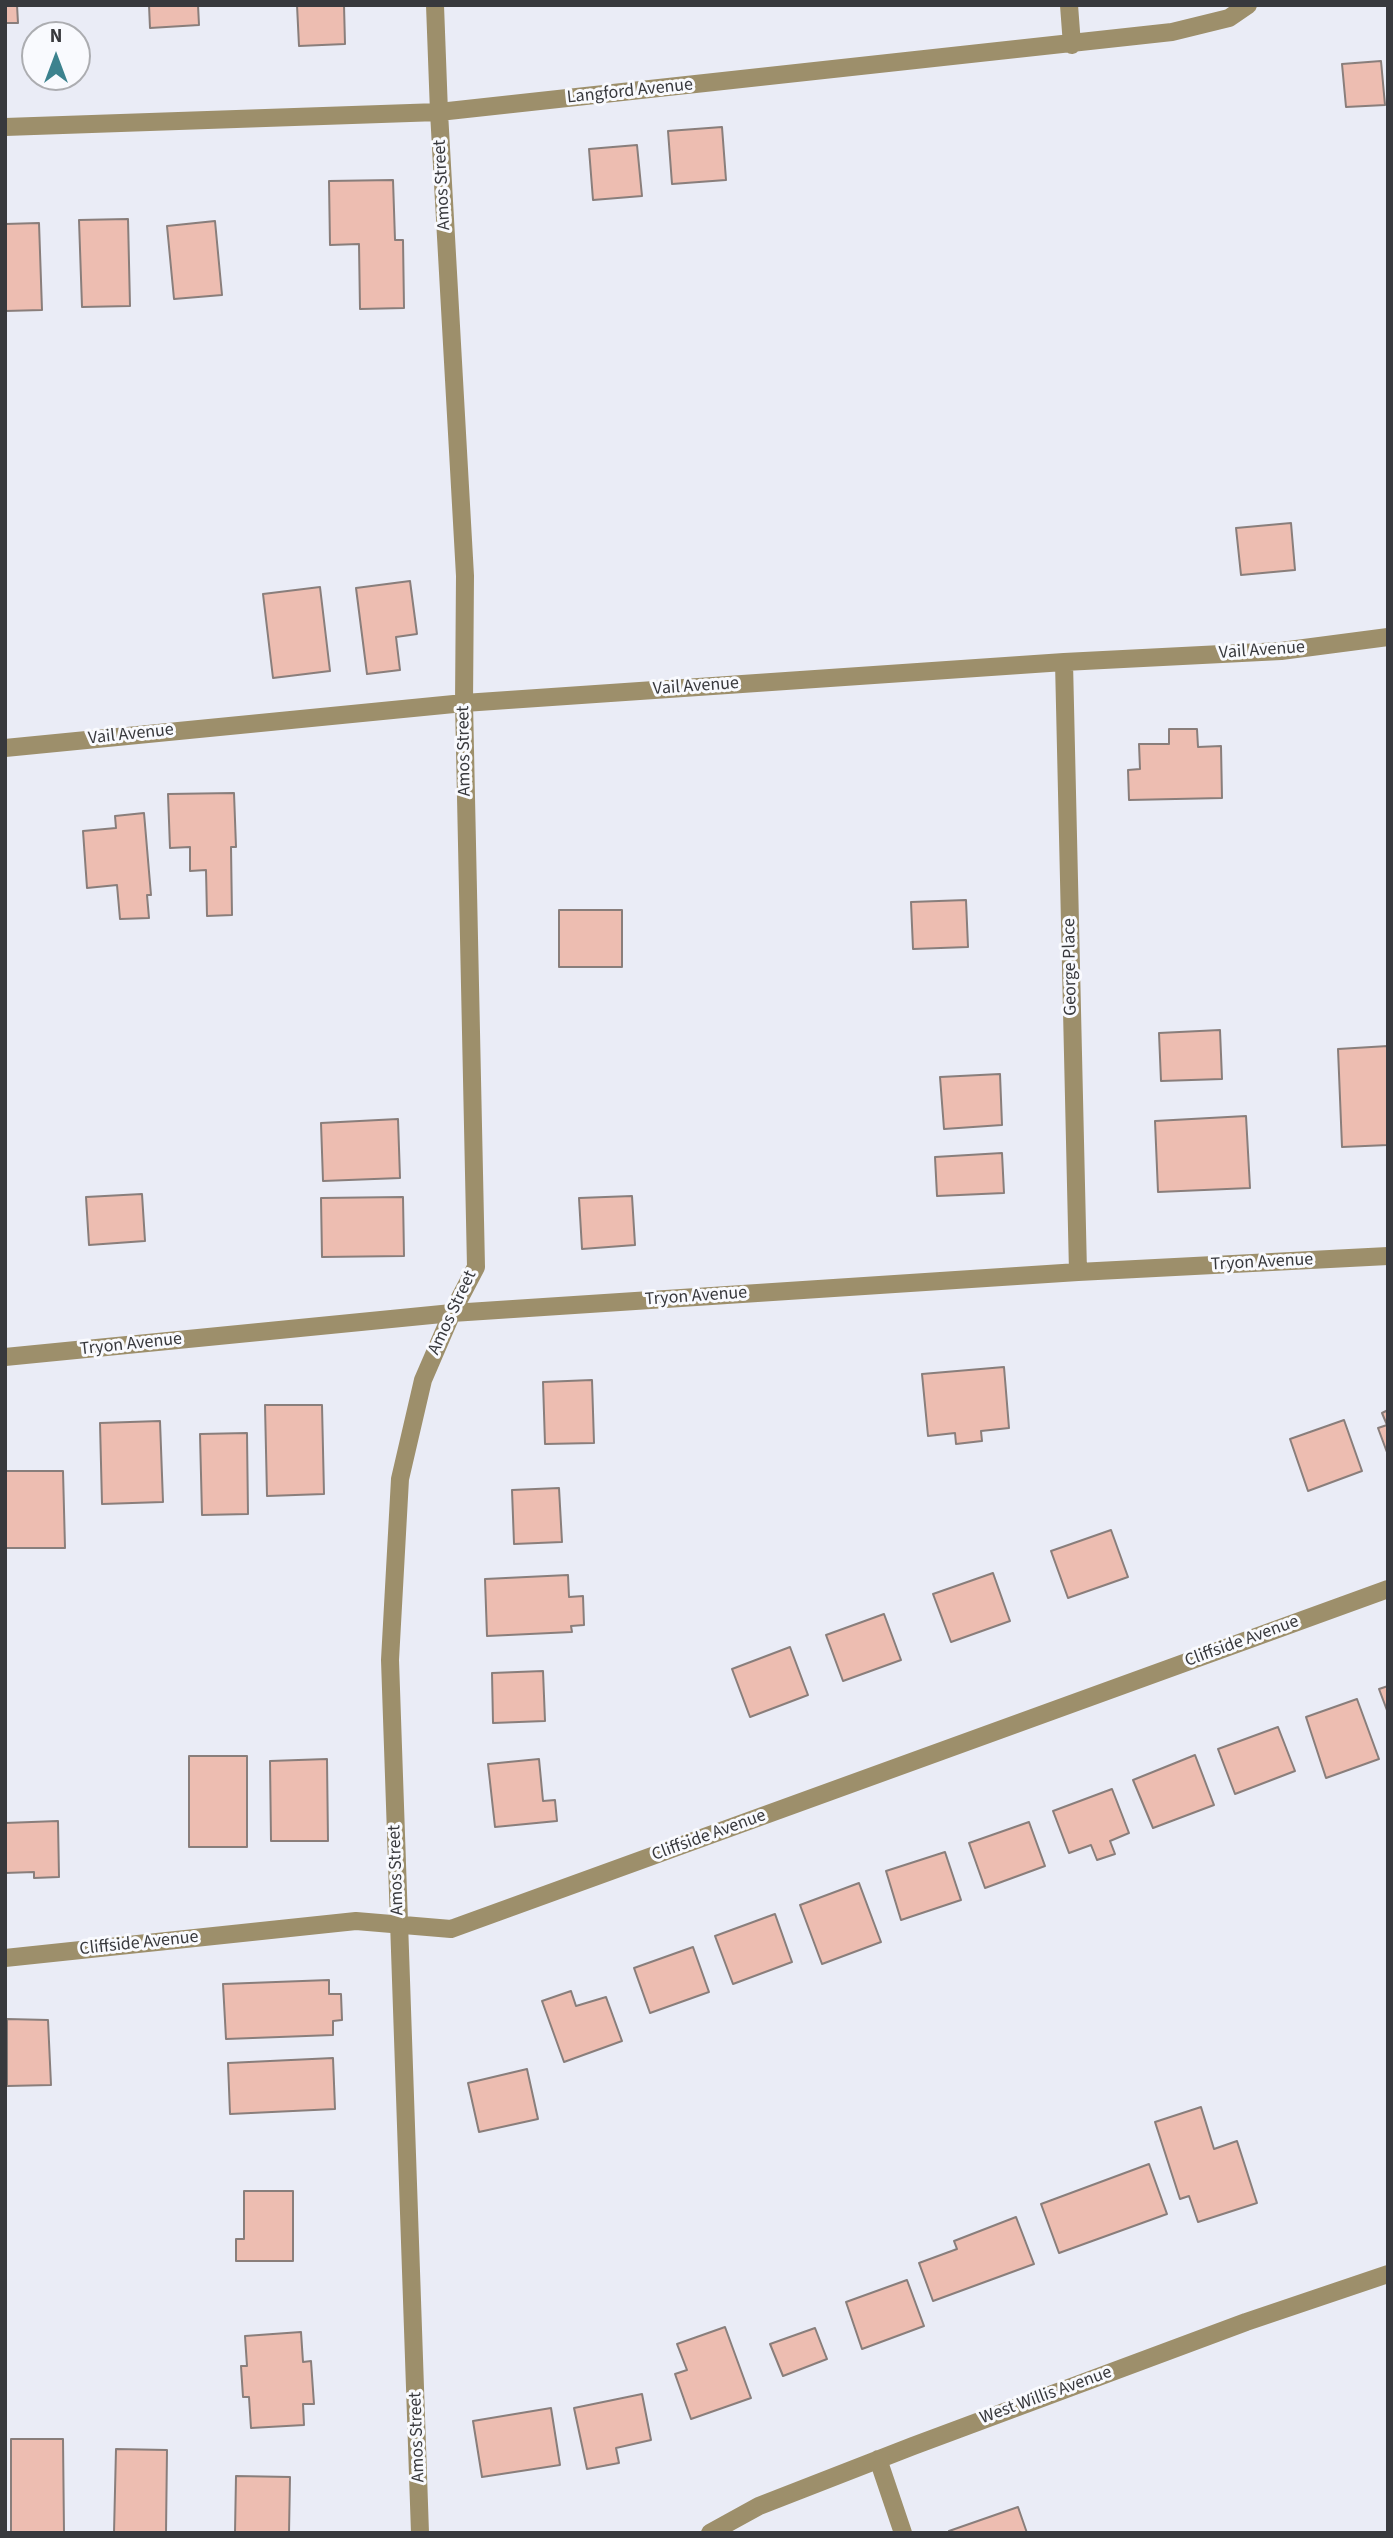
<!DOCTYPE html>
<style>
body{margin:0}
#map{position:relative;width:1393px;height:2538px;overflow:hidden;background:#eaecf6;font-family:"Source Sans 3",sans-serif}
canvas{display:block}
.frame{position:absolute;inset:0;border:7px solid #38393d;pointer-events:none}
.north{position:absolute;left:21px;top:21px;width:70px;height:70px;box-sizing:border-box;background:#f9fafe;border:2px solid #acadb1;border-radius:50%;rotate:0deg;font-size:19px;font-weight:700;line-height:28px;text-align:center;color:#38393d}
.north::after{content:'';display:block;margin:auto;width:24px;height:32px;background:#3c828e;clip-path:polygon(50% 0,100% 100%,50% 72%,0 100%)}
</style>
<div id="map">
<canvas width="1393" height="2538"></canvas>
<div class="frame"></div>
<div class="north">N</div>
</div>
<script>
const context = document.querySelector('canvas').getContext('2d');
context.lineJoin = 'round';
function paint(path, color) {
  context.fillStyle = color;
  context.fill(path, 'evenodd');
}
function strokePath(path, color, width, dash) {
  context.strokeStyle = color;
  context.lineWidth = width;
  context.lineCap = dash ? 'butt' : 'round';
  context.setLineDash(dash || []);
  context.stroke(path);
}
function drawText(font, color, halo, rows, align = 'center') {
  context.font = font + ' "Source Sans 3",sans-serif';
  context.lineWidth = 6;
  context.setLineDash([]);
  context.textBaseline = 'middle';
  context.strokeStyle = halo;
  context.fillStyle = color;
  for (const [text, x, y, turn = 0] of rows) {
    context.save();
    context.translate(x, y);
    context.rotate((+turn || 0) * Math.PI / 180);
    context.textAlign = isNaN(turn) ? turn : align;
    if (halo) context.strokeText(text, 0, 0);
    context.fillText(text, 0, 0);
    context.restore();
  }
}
const building = new Path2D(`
 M5,5H17L18,23H5Z
 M149,5H198L199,25L150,28Z
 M297,5H344L345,44L299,46Z
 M1381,61L1385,105L1346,107L1342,64Z
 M722,127L726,180L672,184L668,131Z
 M637,145L642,196L593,200L589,149Z
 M393,180L395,240H403L404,308L360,309L359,244L330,245L329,181Z
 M128,219L130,306L82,307L79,220Z
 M215,221L222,295L174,299L167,226Z
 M39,223L42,310L5,311V224Z
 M1291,523L1295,570L1241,575L1236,528Z
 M410,581L417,634L396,637L400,670L367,674L356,588Z
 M320,587L330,671L273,678L263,594Z
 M1169,729H1197L1198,747L1221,746L1222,798L1129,800L1128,770L1140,769L1139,744H1169Z
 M234,793L236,847H231L232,915L207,916L206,870L190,871V847L170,848L168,794Z
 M144,813L151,895H147L149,918L120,919L117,885L87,888L83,831L116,828L115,816Z
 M966,900L968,947L913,949L911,902Z
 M559,910H622V967H559Z
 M1220,1030L1222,1079L1161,1081L1159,1033Z
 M1388,1046V1145L1342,1147L1338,1049Z
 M1000,1074L1002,1125L944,1129L940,1077Z
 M1246,1116L1250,1188L1158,1192L1155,1121Z
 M398,1119L400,1178L323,1181L321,1123Z
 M1002,1153L1004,1193L937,1196L935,1157Z
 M142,1194L145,1241L89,1245L86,1197Z
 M632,1196L635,1245L582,1249L579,1198Z
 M403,1197L404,1256L322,1257L321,1198Z
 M1004,1367L1009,1428L981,1431L982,1441L956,1444L955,1433L928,1436L922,1374Z
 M592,1380L594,1443L545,1444L543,1382Z
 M265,1405H322L324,1494L267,1496Z
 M1388,1410V1455L1378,1428L1387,1425L1382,1413Z
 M1344,1420L1362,1471L1308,1491L1290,1439Z
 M160,1421L163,1502L102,1504L100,1423Z
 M247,1433L248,1514L202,1515L200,1434Z
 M5,1471H63L65,1548H5Z
 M559,1488L562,1542L514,1544L512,1490Z
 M1111,1530L1128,1577L1068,1598L1051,1551Z
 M993,1573L1010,1621L951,1642L933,1594Z
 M568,1575L569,1597L583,1596L584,1625L571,1626L572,1632L487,1636L485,1579Z
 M884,1614L901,1660L843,1681L826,1635Z
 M790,1647L808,1695L750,1717L732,1669Z
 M543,1671L545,1721L493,1723L492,1673Z
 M1388,1686V1713L1379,1689Z
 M1357,1699L1379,1759L1326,1778L1306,1717Z
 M1278,1727L1295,1771L1235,1794L1218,1749Z
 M1195,1755L1214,1805L1153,1828L1133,1780Z
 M189,1756H247V1847H189Z
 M327,1759L328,1841H271L270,1761Z
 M539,1759L543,1801L555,1800L557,1821L495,1827L488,1764Z
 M1112,1789L1129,1833L1110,1841L1115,1854L1097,1860L1091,1845L1069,1853L1053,1811Z
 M58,1821L59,1877L34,1878V1872L5,1873V1823Z
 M1029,1822L1045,1866L985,1888L969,1843Z
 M945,1852L961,1900L901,1920L886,1871Z
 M859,1883L881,1942L822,1964L800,1905Z
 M775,1914L792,1962L733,1984L715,1936Z
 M693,1947L709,1992L650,2013L634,1968Z
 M329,1980V1994H341L342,2020L333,2021V2035L226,2039L223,1984Z
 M571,1991L576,2006L606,1997L622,2041L564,2062L542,2001Z
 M7,2019L48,2020L51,2085L7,2086Z
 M333,2058L335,2109L230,2114L228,2063Z
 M527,2069L538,2119L479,2132L468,2083Z
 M1201,2107L1214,2149L1237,2141L1257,2203L1198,2222L1189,2196L1180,2199L1155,2122Z
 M1149,2164L1167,2214L1059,2253L1041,2204Z
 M244,2191H293V2261H236V2239H244Z
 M1016,2217L1034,2264L933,2301L919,2263L957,2249L954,2241Z
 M907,2280L924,2326L862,2349L846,2302Z
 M725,2327L751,2398L691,2419L675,2374L687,2370L677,2344Z
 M815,2328L827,2359L783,2376L770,2344Z
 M301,2332L303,2362L311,2361L314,2404H303L304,2425L251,2428L249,2397H243L241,2366H247L245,2336Z
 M642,2394L651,2440L616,2448L619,2463L587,2469L574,2408Z
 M551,2408L560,2465L482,2477L473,2421Z
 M11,2439H63L64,2533H11Z
 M116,2449L167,2450L166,2533H114Z
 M236,2476L290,2477L289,2533H235Z
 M1018,2507L1027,2533H950L949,2531Z`);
const minor = new Path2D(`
 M1069,5L1072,45
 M5,127L439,112L1172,32L1229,18L1248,5
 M1064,662L1078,1272
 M5,748L464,703L1064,662L1281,651L1388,637
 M5,1357L452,1313L1078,1272L1388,1256
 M5,1958L356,1921L451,1929L1388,1589
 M878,2459L903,2533
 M420,2533L390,1660L400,1479L423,1380L452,1313L476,1267L464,703L465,576L439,112L435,5
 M710,2533L759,2506L913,2446L1246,2322L1388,2274`);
const streetNames = [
 ["Langford Avenue",630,92,-6],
 ["Amos Street",443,185,-93],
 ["Vail Avenue",1262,651,-4],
 ["Vail Avenue",696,687,-4],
 ["Vail Avenue",131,735,-6],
 ["Amos Street",465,751,-91],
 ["George Place",1071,967,-91],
 ["Tryon Avenue",1262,1263,-3],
 ["Tryon Avenue",696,1297,-4],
 ["Amos Street",453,1313,-65],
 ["Tryon Avenue",131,1345,-6],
 ["Cliffside Avenue",1242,1642,-20],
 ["Cliffside Avenue",709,1836,-20],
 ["Amos Street",397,1870,-92],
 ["Cliffside Avenue",139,1944,-6],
 ["West Willis Avenue",1046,2396,-20],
 ["Amos Street",418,2437,-92]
];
paint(building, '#edbdb1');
strokePath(building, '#897e7b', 2);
strokePath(minor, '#9d8f6b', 18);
drawText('18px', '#38393d', '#f9fafe', streetNames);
</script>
